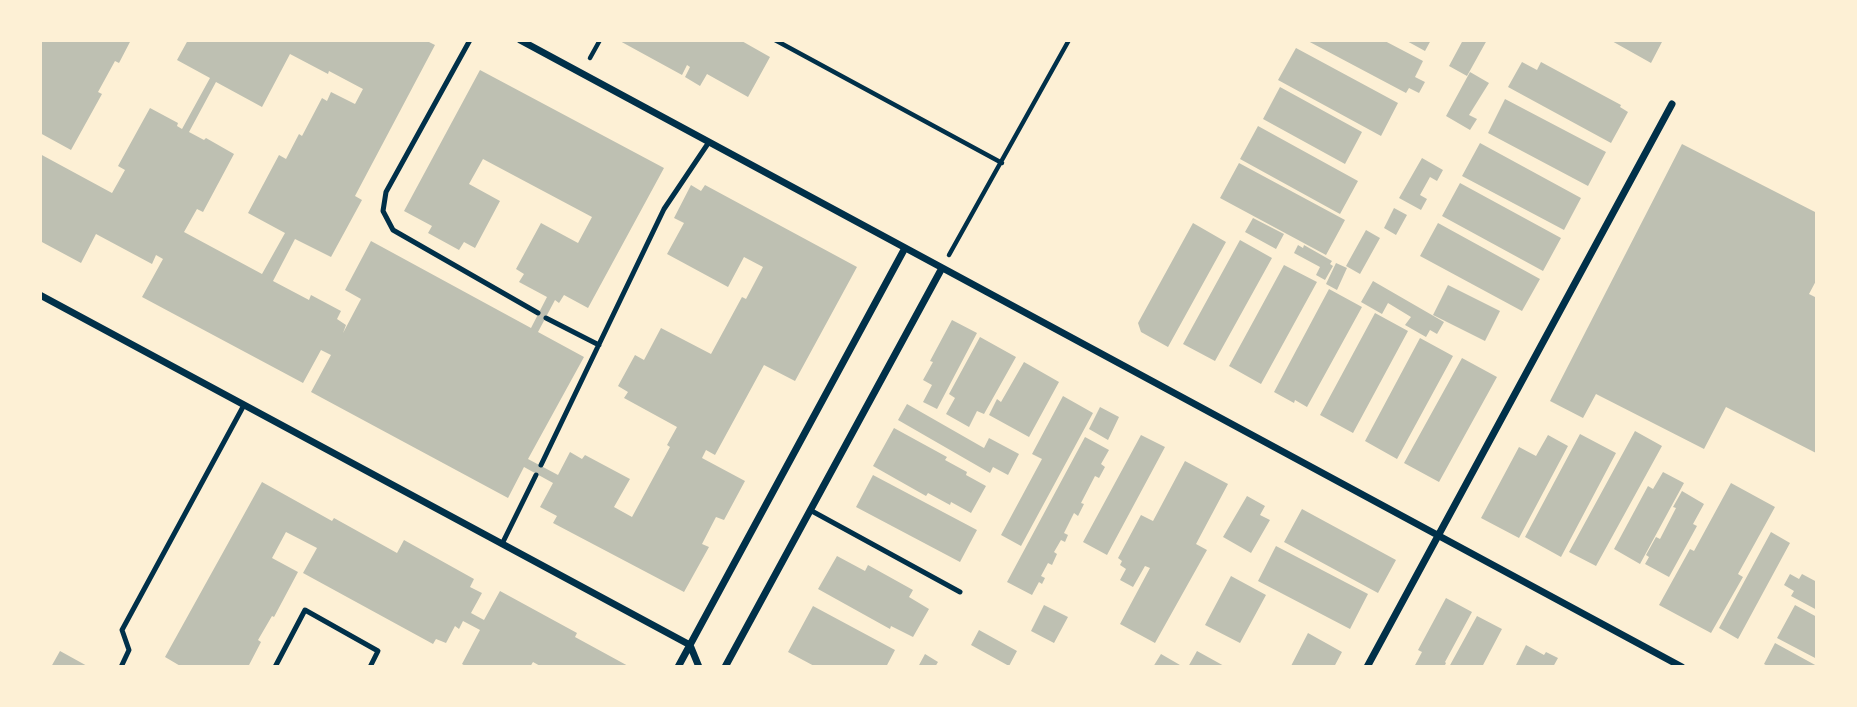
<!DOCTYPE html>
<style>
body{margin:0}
#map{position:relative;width:1857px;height:707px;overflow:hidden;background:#fdf0d5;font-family:"Fira Sans",sans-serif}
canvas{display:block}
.frame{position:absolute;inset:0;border:42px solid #fdf0d5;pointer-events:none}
</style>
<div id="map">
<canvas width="1857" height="707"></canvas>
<div class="frame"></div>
</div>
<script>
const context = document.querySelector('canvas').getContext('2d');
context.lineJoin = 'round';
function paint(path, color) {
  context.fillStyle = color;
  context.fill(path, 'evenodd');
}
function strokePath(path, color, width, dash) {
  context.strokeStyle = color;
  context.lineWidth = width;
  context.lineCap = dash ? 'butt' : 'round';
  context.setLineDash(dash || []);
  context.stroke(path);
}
const building = new Path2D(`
 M42,40H131L119,63L115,61L98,92L102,94L71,150L40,133V44Z
 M188,40H425L435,45L355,196L362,200L331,257L295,239L273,281L309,300L311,295L341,311L337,319L346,325L343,333L361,299L345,290L371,241L531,328L547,297L519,282L524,274L516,269L541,223L578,243L592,217L483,159L469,184L500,201L475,248L464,242L459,250L428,233L432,226L404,211L480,70L664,168L588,308L564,295L559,303L555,300L538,332L584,357L528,459L558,475L570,452L582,459L585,455L630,479L614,507L632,517L670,447L667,445L677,427L624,398L628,392L618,386L635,355L644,360L661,328L711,354L742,297L746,299L763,267L744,257L728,287L667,254L684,223L674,218L691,185L701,191L705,185L857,267L795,381L764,365L715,455L706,450L702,458L745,481L724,520L716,517L702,544L709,547L684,592L553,523L557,516L540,507L553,483L524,467L508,498L311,392L331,355L321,350L303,383L142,297L163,259L156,255L152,264L96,234L81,263L40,241V154L112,193L125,170L118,166L150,108L178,123L177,126L182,129L210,78L177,60ZM290,54L328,74L329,71L363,89L355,104L331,92L327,101L322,98L302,136L299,134L286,159L279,155L248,213L285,233L262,274L184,232L197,209L203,212L234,154L206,138L204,140L189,132L216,82L262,107Z
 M618,40H740L770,57L748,97L707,74L700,86L685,77L690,67L687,65L682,75Z
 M1306,40H1383L1423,61L1415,77L1425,82L1419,93L1409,88L1406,93Z
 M1405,40H1431L1425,51Z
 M1463,40H1487L1467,76L1449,66Z
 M1610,40H1663L1651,63Z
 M1296,48L1398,103L1381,136L1278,80Z
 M1522,62L1537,70L1541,62L1621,105L1620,107L1628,112L1611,143L1508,87Z
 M1470,72L1489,83L1469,115L1477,119L1470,130L1446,116Z
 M1280,87L1362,132L1345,164L1263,119Z
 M1505,99L1606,152L1588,186L1488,133Z
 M1258,126L1358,181L1340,214L1240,159Z
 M1480,143L1581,198L1564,230L1462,176Z
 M1682,144L1817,213V279L1809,294L1817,298L1816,453L1726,407L1704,449L1596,394L1583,418L1550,401Z
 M1422,158L1443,170L1437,181L1430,177L1420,195L1427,199L1421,210L1399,198Z
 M1239,163L1345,220L1326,255L1220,198Z
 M1460,183L1561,238L1543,271L1442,216Z
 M1394,208L1407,215L1396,235L1384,228Z
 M1253,218L1284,234L1276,249L1245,232Z
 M1193,223L1226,242L1168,347L1141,332L1138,323Z
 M1438,223L1540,279L1522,311L1420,256Z
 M1366,230L1380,238L1360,274L1346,266Z
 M1240,240L1272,258L1215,361L1183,344Z
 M1298,245L1303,248L1304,245L1332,261L1330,264L1333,266L1325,280L1316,275L1320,267L1294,253Z
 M1336,263L1347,268L1337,290L1326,284Z
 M1284,265L1317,282L1261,384L1229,366Z
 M1373,281L1444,322L1437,334L1430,330L1426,337L1405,325L1411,317L1388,303L1382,314L1361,302Z
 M1448,285L1500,311L1485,341L1433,315Z
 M1329,289L1362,307L1307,407L1295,400L1294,403L1274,392Z
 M1375,313L1408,331L1353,433L1320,415Z
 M952,320L977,333L937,409L923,402L932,385L923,380L933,362L930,361Z
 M980,337L1016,357L984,414L977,411L969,427L946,414L955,398L949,394Z
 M1420,338L1453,356L1397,459L1365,441Z
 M1462,358L1497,377L1439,482L1404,463Z
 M1024,362L1059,382L1029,437L989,415L997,399L1001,402Z
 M1063,396L1093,413L1021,546L1001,535L1042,459L1032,454Z
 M907,404L984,448L989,438L1019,454L1008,475L993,467L990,473L898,420Z
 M1100,407L1119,417L1108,440L1089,429Z
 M894,428L947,457L945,460L967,472L966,475L986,486L971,513L951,502L950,505L928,493L926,496L873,466Z
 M1635,431L1662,446L1596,566L1569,552Z
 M1580,434L1616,453L1561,557L1525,537Z
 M1141,435L1165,447L1107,555L1083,542Z
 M1548,435L1568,446L1519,538L1481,518L1519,447L1536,456Z
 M1085,437L1109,450L1101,464L1105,467L1099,478L1095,476L1081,503L1084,504L1078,516L1074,513L1064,533L1068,535L1065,542L1061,540L1054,552L1057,554L1052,565L1048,563L1041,576L1045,578L1042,584L1039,582L1032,595L1007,582Z
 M1185,461L1228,484L1196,544L1207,550L1155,643L1120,624L1150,568L1145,566L1133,587L1120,580L1126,569L1120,565L1122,561L1118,558L1141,515L1153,521Z
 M1663,472L1684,483L1640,564L1614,549L1648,486L1653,489Z
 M873,475L977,530L960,562L856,507Z
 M262,482L332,521L334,518L397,553L404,540L474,579L470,587L482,593L471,613L484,620L500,591L577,633L575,637L630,667H542L533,662L530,667H467L462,664L480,630L463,621L459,629L455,626L446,643L436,639L433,644L303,573L317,548L286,532L272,558L298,572L274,617L272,616L258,640L261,642L248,667H182L165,657Z
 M1731,483L1775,507L1738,574L1743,577L1711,633L1659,605L1690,549L1694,551Z
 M1682,491L1704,504L1693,524L1697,526L1669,577L1645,564L1649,557L1646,555L1656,537L1660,539L1676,508L1673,507Z
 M1247,496L1265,506L1260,515L1270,520L1251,553L1223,537Z
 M1302,509L1396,560L1378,593L1284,542Z
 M1771,532L1790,543L1738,639L1719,628Z
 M1276,546L1368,594L1350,629L1258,581Z
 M837,556L865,571L868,565L913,590L909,597L929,609L913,637L891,626L890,629L818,589Z
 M1790,574L1799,579L1802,574L1817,582V610L1791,596L1794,591L1784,585Z
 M1231,576L1266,595L1240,643L1205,625Z
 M1446,598L1472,612L1445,662L1446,663L1444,667H1414L1422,652L1418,650Z
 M1044,605L1068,617L1054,643L1031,631Z
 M1795,605L1817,617V659L1777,638Z
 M813,606L895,650L886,667H816L788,652Z
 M1477,616L1502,629L1482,667H1449Z
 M979,630L1017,651L1009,666L971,645Z
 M1308,633L1342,652L1334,667L1291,666Z
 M1775,643L1817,666V667H1769L1764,664Z
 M1526,645L1544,655L1546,652L1558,658L1553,667H1515Z
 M60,651L89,667H51Z
 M1197,651L1226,667H1188Z
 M925,654L938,662L935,667H918Z
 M1161,654L1180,665L1179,667H1153Z`);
const path = new Path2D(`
 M775,40L1002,163
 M590,58L600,40
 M949,255L1069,40`);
const service = new Path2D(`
 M470,40L386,192L383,211L393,230L538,313
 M546,318L599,345
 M541,465L664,209L709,142
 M810,510L960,592
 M502,544L536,475
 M121,667L129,650L122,630L244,405
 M275,667L305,610L378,651L370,667`);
const minor = new Path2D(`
 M520,40L1682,667
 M40,295L690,645L699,667
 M678,667L905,248
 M725,667L942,268
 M1367,667L1672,104`);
paint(building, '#bec0b2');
strokePath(path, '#003049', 4.5);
strokePath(service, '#003049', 5);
strokePath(minor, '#003049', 7);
</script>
